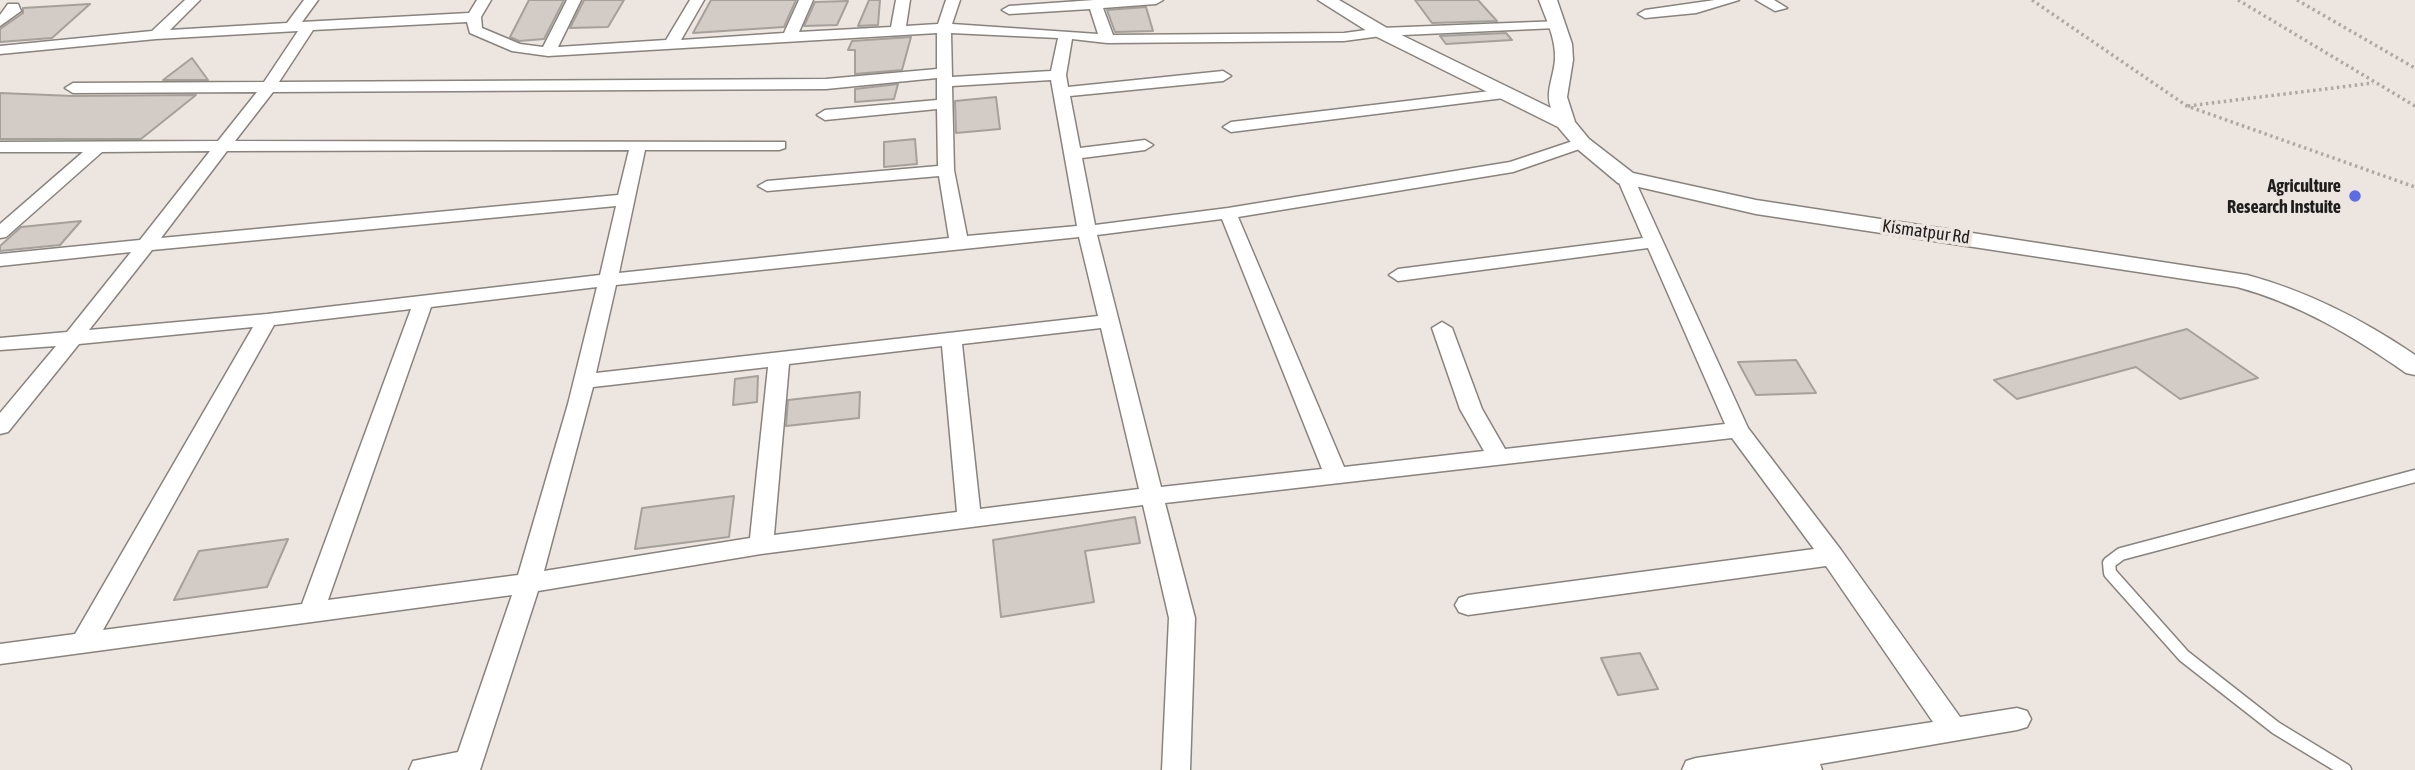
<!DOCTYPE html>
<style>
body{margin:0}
canvas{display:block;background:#ece5e0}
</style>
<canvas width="2415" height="770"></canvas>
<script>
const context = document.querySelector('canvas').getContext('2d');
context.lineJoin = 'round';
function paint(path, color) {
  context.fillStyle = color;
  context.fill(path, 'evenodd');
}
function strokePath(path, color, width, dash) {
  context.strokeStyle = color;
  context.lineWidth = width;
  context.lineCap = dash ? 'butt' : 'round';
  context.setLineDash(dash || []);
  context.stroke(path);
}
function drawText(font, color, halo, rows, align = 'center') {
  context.font = font + ' "Asap Condensed",sans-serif';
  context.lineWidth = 7;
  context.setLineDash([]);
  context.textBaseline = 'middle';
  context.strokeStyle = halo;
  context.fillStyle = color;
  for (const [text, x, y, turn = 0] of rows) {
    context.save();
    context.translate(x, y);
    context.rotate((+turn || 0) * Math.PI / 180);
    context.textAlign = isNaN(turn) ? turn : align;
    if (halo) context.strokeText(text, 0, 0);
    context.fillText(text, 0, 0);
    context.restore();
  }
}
const building = new Path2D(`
 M529,0H564L544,39L519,41L510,37Z
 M584,0H624L608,27L570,28Z
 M711,0H796L784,27L693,33Z
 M869,0H880L878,25L858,26Z
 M1415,0H1478L1497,21L1432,23Z
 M848,1L837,25L804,26L815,2Z
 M90,4L52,38L0,42V29L23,13V8Z
 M1146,7L1153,31L1115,32L1107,10Z
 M1506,33L1512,40L1446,44L1440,36Z
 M911,37L902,70L855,74V50H848L852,41Z
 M192,58L208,80H163Z
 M898,84L894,99L855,102V89Z
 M0,93L73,96L196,95L141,139H0Z
 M996,97L1000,129L956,133L955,101Z
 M915,139L917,164L884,167V142Z
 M81,221L60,245L0,251V246L21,227Z
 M2187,329L2258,378L2180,399L2136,367L2017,399L1994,380Z
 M1796,360L1816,393L1756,395L1738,362Z
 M758,376L757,402L733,405L735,379Z
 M860,392L859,418L786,426L788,400Z
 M734,496L729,537L635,549L642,508Z
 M1135,517L1140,543L1085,551L1094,602L1001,617L993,540Z
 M288,539L267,587L174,600L199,551Z
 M1640,653L1658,689L1618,695L1601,658Z`);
const path = new Path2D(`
 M2032,0L2187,106L2415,187
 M2238,0L2415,106
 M2297,0L2415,68
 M2188,106L2373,83`);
const service = new Path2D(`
 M2345,770L2276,728L2184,656L2110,573L2109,563L2121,554L2415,476`);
const minor = new Path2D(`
 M185,0H200L170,30L287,23L304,0H318L302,22L469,13L477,0H491L481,17L482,28L520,44L543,47L567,0H581L558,47L666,40L690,0H704L681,40L784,33L799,0H813L799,32L891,27L896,0H910L906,26L938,24L946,0H960L952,24L1098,34L1090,9L1009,14L1002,10L1009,6L1094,0H1163L1156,4L1103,8L1113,35L1344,33L1381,28L1561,21L1563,24L1556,28L1381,36L1344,41L1107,43L1072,39L1066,75L1068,87L1223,71L1231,76L1223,81L1070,96L1080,148L1145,140L1153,145L1145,150L1082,158L1095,225L1228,208L1510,162L1576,140H1588V146L1513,172L1238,217L1344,467L1484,451L1460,409L1432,328L1442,322L1452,328L1482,409L1505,449L1725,424L1648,248L1398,281L1389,275L1398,269L1643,238L1617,178L1620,174H1632L1748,428L1841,550L1960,717L2017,708L2027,711L2031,719L2027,727L2017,730L1820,764L1822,770H1682L1686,761L1696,758L1933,722L1826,566L1468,615L1459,612L1455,605L1459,598L1468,595L1814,549L1732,438L1165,503L1195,618L1190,770H1162L1169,618L1143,505L761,554L538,591L480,770H409L413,761L458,752L512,595L0,664V644L75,634L253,327L79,344L8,432L0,434V413L56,346L0,350V338L67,332L131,252L0,266V254L140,240L210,151L102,152L6,237L0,238V224L83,152H0V142L218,141L257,92L73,93L65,88L73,83L264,82L298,31L156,39L0,54V46L152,31ZM467,22L470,33L512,51L548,56L937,33V69L826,79L279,82L313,30ZM951,33L1058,38L1051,71L952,77ZM937,78V100L825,110L817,115L825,120L937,109L938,166L767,181L758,186L767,191L939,176L949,238L619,273L645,150H779L785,148V142L235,141L273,92L826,89ZM1051,80L1077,226L967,236L954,170L952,86ZM629,150L618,195L161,238L227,151ZM616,206L600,275L267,314L89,330L152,250ZM1222,219L1322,469L1161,487L1097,235ZM1079,237L1098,316L596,373L616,285ZM597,287L568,404L518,575L328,600L431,307ZM411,309L302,604L103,630L274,325ZM1101,328L1139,489L980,509L962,344ZM942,346L957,512L774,535L789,364ZM768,367L750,538L544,571L593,387Z
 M1715,0H1739L1696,13L1645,18L1638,14L1645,10Z
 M1756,0H1774L1787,8L1775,11Z
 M8,4H18L21,11L0,26V15Z
 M1507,89L1512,91V97L1231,132L1223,127L1231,122Z`);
const tertiary = new Path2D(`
 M1318,0H1339L1387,28L1551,108C1545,91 1554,77 1555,59C1556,39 1546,19 1539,0H1557L1572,44L1573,60L1567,97L1575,122L1589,139L1633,173L1756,200L2247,275C2309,292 2362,319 2415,355V375L2406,373C2353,336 2300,304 2237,287L1756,214L1626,184L1618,183L1575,147L1558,127L1375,36Z`);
const markers = [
 [2355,196,7,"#5c6de4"]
];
const poiNames = [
 ["Agriculture",2341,186],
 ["Research Instuite",2341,207]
];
const streetNames = [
 ["Kismatpur Rd",1926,232,8]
];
paint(building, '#d2cbc6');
strokePath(building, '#a6a09b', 2);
strokePath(service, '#89837e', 15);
strokePath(minor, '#89837e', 3);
strokePath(tertiary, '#89837e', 3);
strokePath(path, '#afa9a5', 3.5, [2.5, 3.5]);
strokePath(service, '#fff', 12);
paint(minor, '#fff');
paint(tertiary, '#fff');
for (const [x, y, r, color] of markers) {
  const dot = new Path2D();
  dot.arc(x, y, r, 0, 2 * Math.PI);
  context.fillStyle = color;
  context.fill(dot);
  strokePath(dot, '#ece5e0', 2.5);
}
drawText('bold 18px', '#201e1c', '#ece5e0', poiNames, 'right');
drawText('18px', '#201e1c', '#ece5e0', streetNames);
</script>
